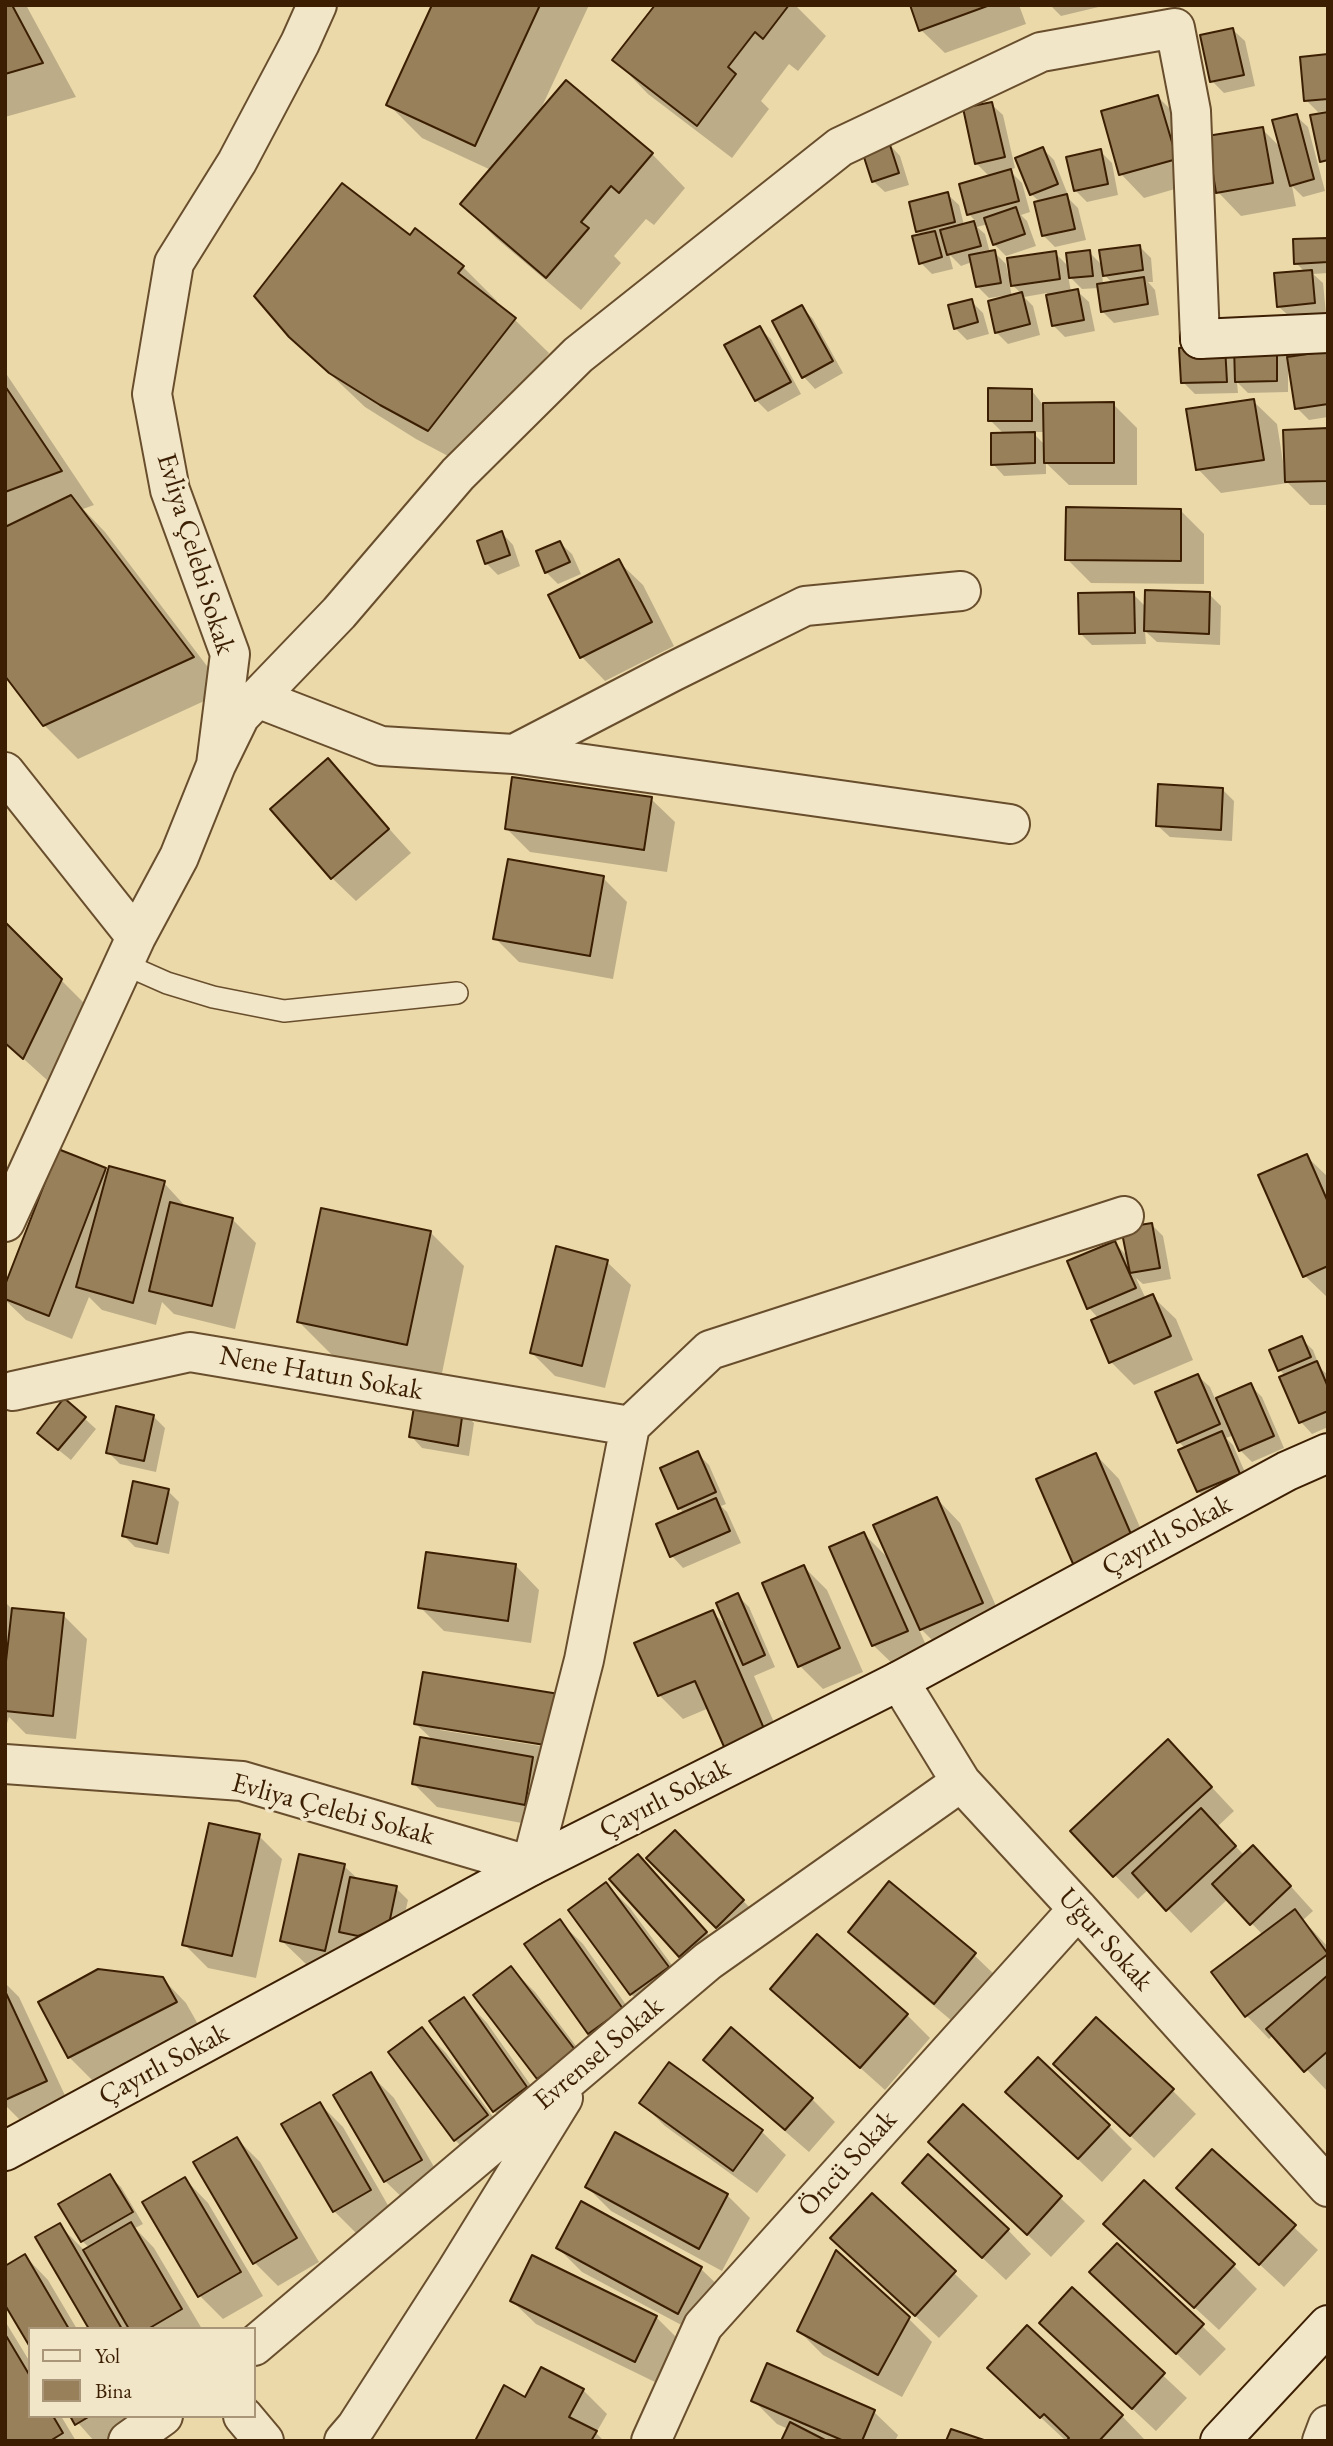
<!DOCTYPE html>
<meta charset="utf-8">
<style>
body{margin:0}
#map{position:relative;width:1333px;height:2446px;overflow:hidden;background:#ebd9aa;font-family:"EB Garamond",serif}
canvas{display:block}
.frame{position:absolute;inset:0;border:7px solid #3c1f03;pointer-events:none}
.legend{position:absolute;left:28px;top:2327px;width:228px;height:91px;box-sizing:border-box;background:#f2e6c8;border:2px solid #a99679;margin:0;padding:9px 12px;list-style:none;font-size:21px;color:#3c1f03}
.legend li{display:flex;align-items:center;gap:14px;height:35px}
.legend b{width:35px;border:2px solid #a99679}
</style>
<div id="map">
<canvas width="1333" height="2446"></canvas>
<div class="frame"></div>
<ul class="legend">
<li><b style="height:9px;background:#f2e6c8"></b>Yol</li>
<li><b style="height:19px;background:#97805a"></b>Bina</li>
</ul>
</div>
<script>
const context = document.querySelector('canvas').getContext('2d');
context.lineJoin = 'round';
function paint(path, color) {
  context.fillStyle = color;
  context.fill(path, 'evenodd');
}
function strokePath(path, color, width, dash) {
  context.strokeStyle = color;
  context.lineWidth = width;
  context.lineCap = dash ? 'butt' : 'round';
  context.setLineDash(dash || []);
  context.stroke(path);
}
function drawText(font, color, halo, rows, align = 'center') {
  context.font = font + ' "EB Garamond",serif';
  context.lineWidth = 7;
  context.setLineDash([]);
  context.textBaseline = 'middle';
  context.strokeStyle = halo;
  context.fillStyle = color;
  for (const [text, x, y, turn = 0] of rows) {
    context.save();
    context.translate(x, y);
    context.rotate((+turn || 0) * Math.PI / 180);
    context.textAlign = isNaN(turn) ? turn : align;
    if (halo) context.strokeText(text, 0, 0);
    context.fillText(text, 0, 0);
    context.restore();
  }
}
const shadow = new Path2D(`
 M5,5H26L76,97L5,117Z
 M434,5H589L540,111L652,154L685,188L654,225L646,219L614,256L621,263L581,310L496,238L462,204L491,170L422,138L388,104Z
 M657,5H795L826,36L798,71L789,64L761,101L769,109L732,158L648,94L615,60Z
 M912,5H1019L1026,24L945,53L921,30Z
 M1050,5H1107L1061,16Z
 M1233,30L1245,41L1255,86L1224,93L1212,81Z
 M1328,56V111L1318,112L1306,100Z
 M1158,97L1181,120L1199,182L1144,198L1121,174Z
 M991,104L1003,115L1015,168L1009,170L1022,183L1030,212L1021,215L1027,221L1036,246L1006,256L994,244L988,224L977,227L985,234L990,253L994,252L1006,264L1008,274L1055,253L1069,267L1089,252L1103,266L1139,246L1151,258L1153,282H1148L1155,290L1159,315L1114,323L1102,311L1099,288L1082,289L1068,275L1071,292L1077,291L1089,302L1095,331L1065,337L1053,325L1047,293L1024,297L1033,306L1040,335L1008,344L996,332L1003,296L989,298L977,286L972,262L961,266L949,254L953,269L932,274L921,263L923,235L918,231L947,194L959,205L964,225L976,222L969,214L990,177L976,163ZM1102,272L1113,284L1103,285ZM1009,282L1022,294L1012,297Z
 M1296,116L1308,127L1325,191L1303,197L1292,186L1296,206L1241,216L1218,192L1262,129L1281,148Z
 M889,144L900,156L909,185L885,192L873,181Z
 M1043,149L1054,160L1068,195L1066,196L1078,208L1086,240L1055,247L1043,235L1040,202L1031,194Z
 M1100,151L1112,163L1118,195L1087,202L1075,190Z
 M416,230L463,267L497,301L495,304L515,320L549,353L463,464L416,439L365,407L290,336L410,238Z
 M1328,239V273L1313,274L1323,283L1326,314L1290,317L1278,306L1305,272L1296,263Z
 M971,301L983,313L989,334L967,340L955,328Z
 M802,307L813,319L843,373L815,389L804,377Z
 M759,328L771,339L801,394L768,412L756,400Z
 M1276,346L1289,358L1328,353V417L1309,420L1297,408L1290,366H1288V392L1248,393L1237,382L1238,393L1195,394L1183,382L1225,348L1236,359Z
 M5,372L94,505L83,509L105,532L226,691L78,759L44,725L5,673Z
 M1032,391L1043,405L1113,404L1137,428V485H1069L1046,463V474L1004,476L993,464L1004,434L990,420ZM1032,432H1045V445Z
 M1253,401L1277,424L1284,468L1328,430V505H1310L1288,483L1221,493L1198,469Z
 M1181,511L1204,534V584L1091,583L1067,559Z
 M502,533L513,545L520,566L498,575L486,563Z
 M560,543L572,554L581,574L558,584L546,572L538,552Z
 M619,562L643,585L674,646L605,681L582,657L551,596Z
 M1133,594L1146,607L1209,594L1221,606L1220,645L1157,642L1145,631L1146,644L1092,645L1081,634Z
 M328,761L411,853L356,901L332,878Z
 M1222,789L1234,801L1232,841L1170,837L1158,826Z
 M651,799L675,822L667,872L530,852L507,829Z
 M603,878L627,902L613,979L519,962L495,938Z
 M5,924L85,1004L47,1080L5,1042Z
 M59,1151L105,1170L109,1173L164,1183L187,1208L232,1219L256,1243L235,1329L174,1314L162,1302L156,1325L102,1310L89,1297L72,1339L26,1320L5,1300V1290Z
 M1306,1156L1328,1177V1298L1305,1276Z
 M1151,1224L1163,1236L1171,1279L1143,1284L1136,1278L1146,1299L1152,1296L1176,1319L1193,1360L1134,1385L1111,1362L1099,1319L1089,1308L1115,1243L1128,1257Z
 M430,1232L464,1266L441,1378L333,1356L299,1322Z
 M607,1262L631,1285L605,1388L555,1376L532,1353Z
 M1301,1338L1313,1350L1320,1368L1328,1375V1427L1312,1434L1301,1422L1286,1377L1280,1370L1272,1351Z
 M1198,1376L1210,1387L1221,1413L1250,1385L1262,1397L1284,1448L1252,1462L1240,1450L1234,1435L1226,1438L1233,1445L1251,1486L1210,1503L1198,1491L1180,1451L1185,1448L1179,1442Z
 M462,1411L474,1423L469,1456L422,1448L411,1436Z
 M153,1416L165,1428L156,1472L120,1464L108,1452Z
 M84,1418L96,1429L71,1460L51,1444Z
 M697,1453L709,1465L726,1504L721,1506L727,1512L741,1543L683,1568L672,1556L685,1514L679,1508Z
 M1096,1455L1119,1479L1156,1564L1099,1589Z
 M168,1491L179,1502L169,1554L135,1547L123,1535Z
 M937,1499L960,1523L1005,1627L945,1653L917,1625L930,1654L897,1668L873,1645L864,1534L891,1561Z
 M516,1566L539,1590L531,1643L444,1631L420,1607Z
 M804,1567L827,1590L863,1672L823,1689L800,1666Z
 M737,1595L749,1607L775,1667L754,1676L788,1755L709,1708L683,1719L659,1695L712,1612L728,1627Z
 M5,1602L13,1610L63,1615L87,1639L76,1739L26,1734L9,1717L5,1730Z
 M582,1719L574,1769L536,1763L556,1783L548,1828L437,1807L414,1784L434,1741L416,1724ZM440,1727L560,1746L559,1749L440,1730Z
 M1191,1765L1234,1811L1217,1827L1245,1856L1277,1871L1313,1911L1303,1920L1328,1947V2092L1274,2035L1269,2039L1246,2015L1263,1935L1228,1899L1191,1933L1149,1889L1138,1899L1072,1831Z
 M675,1832L766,1924L740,1951L649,1858Z
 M259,1836L282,1859L256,1978L208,1968L184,1944Z
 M638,1856L729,1957L704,1979L680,1956Z
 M344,1866L359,1880L396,1888L408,1900L400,1935L349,1974L306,1964L282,1941Z
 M606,1884L630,1908L691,1991L655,2017L631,1994Z
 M559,1921L583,1944L646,2033L613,2056L590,2033Z
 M850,1932L974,1955L998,1978L958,2026L873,1955Z
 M511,1968L535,1992L598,2075L562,2102L538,2078L475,1995Z
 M163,1979L186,2003L199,2026L93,2081L69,2057L40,2002Z
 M5,1983L19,1997L69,2104L25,2125L5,2105Z
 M772,1989L907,2015L930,2038L885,2090Z
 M464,1999L487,2023L549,2111L518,2134L494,2111Z
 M422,2029L446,2053L510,2140L478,2163L455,2140Z
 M705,2059L812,2099L835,2122L809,2152L729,2083Z
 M669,2064L762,2132L786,2155L757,2193L665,2126L641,2103Z
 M371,2075L394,2098L444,2184L409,2204L385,2181Z
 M1079,2087L1172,2090L1196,2114L1154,2158Z
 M320,2104L343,2127L393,2214L357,2234L334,2211Z
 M963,2107L1085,2221L1051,2257L954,2165Z
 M1031,2115L1109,2126L1132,2149L1102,2182Z
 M237,2139L260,2162L319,2262L278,2286L255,2263Z
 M1213,2151L1318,2250L1284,2287L1202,2211Z
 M109,2176L121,2187L143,2224L135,2228L154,2248L202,2329H91L59,2225L85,2251L90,2248L82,2241Z
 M185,2179L208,2203L263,2296L223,2319L200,2296L145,2203Z
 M587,2187L727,2195L750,2218L722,2271L611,2211Z
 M872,2195L978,2296L939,2338L856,2261Z
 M928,2207L1008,2230L1031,2254L1006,2280Z
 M1129,2247L1233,2265L1257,2289L1219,2330Z
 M558,2248L701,2269L725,2292L702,2336L582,2272Z
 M25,2256L48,2280L77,2329H30Z
 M1072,2290L1187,2398L1156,2431L1065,2346Z
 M1115,2295L1202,2326L1226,2349L1200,2376Z
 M512,2301L656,2317L680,2341L659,2384L536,2324Z
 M909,2319L932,2342L902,2397L823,2355L799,2331Z
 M5,2321L30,2362V2416H61L76,2441H5Z
 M768,2365L874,2412L898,2435L895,2441H782L788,2429L777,2424L753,2400Z
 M583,2390L607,2414L596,2433L604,2441H477L526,2399Z
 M1012,2391L1122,2416L1145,2440H1065Z
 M72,2416H128L134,2427L111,2441H94Z`);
const building = new Path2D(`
 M5,5H12L43,63L5,74Z
 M432,5H540L475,146L386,105Z
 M655,5H789L763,39L755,32L728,67L736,74L697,126L612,60Z
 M910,5H990L919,31Z
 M1233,28L1244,75L1210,82L1200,35Z
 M1328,54V99L1304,101L1300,57Z
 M566,80L653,153L619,193L611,186L581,222L589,228L546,278L460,204Z
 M1158,95L1177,159L1119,175L1101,111Z
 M992,102L1005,157L975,164L963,108Z
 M1328,112V160L1320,162L1310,115Z
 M1297,114L1314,179L1290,186L1272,120Z
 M1263,127L1273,183L1216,193L1207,136Z
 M889,142L899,173L872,182L862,151Z
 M1043,147L1058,184L1030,195L1015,158Z
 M1101,149L1108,184L1074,191L1066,157Z
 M1011,169L1019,201L967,215L959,184Z
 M342,183L410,235L415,228L464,266L458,273L516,318L428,431L380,405L329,373L289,337L254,296Z
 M948,192L955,222L916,232L909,202Z
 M1067,194L1075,229L1042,236L1034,202Z
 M1016,207L1025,234L993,245L984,218Z
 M974,221L981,246L947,255L940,230Z
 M935,231L942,257L919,264L912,236Z
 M1328,238V262L1294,264L1293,239Z
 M1140,245L1143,270L1103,276L1099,250Z
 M995,250L1001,283L976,287L969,255Z
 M1090,250L1093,276L1069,278L1066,253Z
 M1056,251L1060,279L1011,286L1007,258Z
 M1312,270L1315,303L1277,307L1274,273Z
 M1144,277L1148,304L1101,312L1097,284Z
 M1078,289L1084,320L1052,326L1046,295Z
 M1022,292L1030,324L995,333L988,301Z
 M972,299L978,322L954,329L948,305Z
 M802,305L833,361L802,378L772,321Z
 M760,326L791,382L755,401L724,345Z
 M1277,344V381L1235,382L1234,345Z
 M1225,346L1227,382L1181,383L1179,348Z
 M1328,351V404L1295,409L1287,357Z
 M5,386L62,471L5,492Z
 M988,388L1032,389V421H988Z
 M1254,399L1264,460L1196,470L1186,409Z
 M1114,402V463H1044L1043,403Z
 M1328,428V481L1285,482L1283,430Z
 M1035,432V463L991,465V433Z
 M71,495L194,657L43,726L5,676V527Z
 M1066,507L1181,509V561L1065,560Z
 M502,531L510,555L485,564L477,541Z
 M560,541L570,562L545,573L536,551Z
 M619,559L652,622L580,658L548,595Z
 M1145,590L1210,592L1209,634L1144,631Z
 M1134,592L1135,633L1079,634L1078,593Z
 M328,758L389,829L331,879L270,809Z
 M512,777L652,797L644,850L505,829Z
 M1158,784L1223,788L1221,830L1156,826Z
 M508,859L604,876L590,956L493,939Z
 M5,922L62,979L23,1059L5,1043Z
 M58,1149L106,1168L49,1316L5,1299V1285Z
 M1307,1154L1328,1202V1266L1303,1277L1258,1175Z
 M109,1166L165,1181L133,1303L76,1287Z
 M170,1202L233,1218L212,1306L149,1291Z
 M321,1208L431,1231L407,1345L297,1322Z
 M1152,1223L1160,1268L1130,1273L1121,1228Z
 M1115,1241L1136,1288L1087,1309L1067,1261Z
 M556,1246L608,1260L582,1366L530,1353Z
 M1153,1294L1171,1336L1109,1363L1091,1320Z
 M1302,1336L1311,1357L1278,1371L1269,1350Z
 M1317,1361L1328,1387V1411L1299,1423L1279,1377Z
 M1198,1374L1220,1424L1177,1443L1155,1392Z
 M1251,1383L1274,1436L1239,1451L1216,1398Z
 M64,1398L86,1417L58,1450L37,1433Z
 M415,1401L463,1410L458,1446L409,1437Z
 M116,1406L154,1415L144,1461L106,1453Z
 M1222,1431L1240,1474L1197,1492L1178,1450Z
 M698,1451L716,1492L678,1509L660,1468Z
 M1096,1453L1134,1541L1074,1566L1036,1479Z
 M133,1481L169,1489L157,1544L122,1536Z
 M937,1497L983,1603L920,1630L873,1525Z
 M716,1498L730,1531L670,1557L656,1524Z
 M864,1532L908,1631L872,1646L829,1547Z
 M426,1552L516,1564L508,1621L418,1608Z
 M804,1565L840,1648L798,1667L762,1583Z
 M738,1593L765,1655L743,1665L716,1603Z
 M12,1608L64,1613L53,1716L5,1711V1670Z
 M713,1610L765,1731L725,1749L695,1681L658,1696L634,1643Z
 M423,1672L559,1694L551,1746L414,1724Z
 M420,1737L533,1757L525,1805L412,1784Z
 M1168,1739L1212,1787L1113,1877L1070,1831Z
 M1201,1808L1236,1846L1166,1911L1132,1873Z
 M209,1823L260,1834L232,1956L182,1945Z
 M675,1830L744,1900L716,1928L646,1858Z
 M1253,1845L1291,1886L1250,1925L1212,1884Z
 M299,1854L345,1864L325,1951L280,1941Z
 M638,1854L707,1932L679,1957L609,1879Z
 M350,1877L397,1886L389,1924L358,1936L339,1932Z
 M889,1881L976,1953L934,2004L848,1932Z
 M606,1882L669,1967L630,1995L568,1910Z
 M1295,1909L1328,1954L1245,2017L1211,1972Z
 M560,1919L623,2009L588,2034L524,1944Z
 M817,1934L908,2014L860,2068L770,1989Z
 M511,1966L576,2051L537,2079L473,1995Z
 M98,1969L163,1977L177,2002L68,2058L38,2002Z
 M1328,1975V2051L1304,2072L1266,2029Z
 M5,1991L47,2081L5,2100Z
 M464,1997L527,2087L493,2112L429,2021Z
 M1096,2017L1174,2089L1130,2136L1053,2064Z
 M422,2027L488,2115L454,2141L388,2052Z
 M731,2027L813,2098L785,2130L703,2060Z
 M1038,2057L1110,2125L1078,2159L1005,2092Z
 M669,2062L763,2130L733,2171L639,2103Z
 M371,2072L422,2160L384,2182L333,2095Z
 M320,2102L371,2190L333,2212L281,2124Z
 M963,2104L1062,2196L1027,2235L928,2142Z
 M615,2132L728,2194L699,2249L585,2187Z
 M237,2137L297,2238L253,2264L193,2162Z
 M1212,2149L1296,2225L1259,2265L1176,2188Z
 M928,2154L1009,2229L982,2258L902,2183Z
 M110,2174L133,2212L81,2242L58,2204Z
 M185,2177L241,2272L198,2297L142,2202Z
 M1144,2180L1235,2264L1194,2308L1103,2224Z
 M872,2193L956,2271L915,2316L830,2238Z
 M581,2201L702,2267L678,2314L556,2248Z
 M131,2222L182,2309L148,2329H129L83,2250Z
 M60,2223L122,2329H89L35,2237Z
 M1117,2243L1204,2324L1176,2354L1089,2272Z
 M836,2250L910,2317L878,2375L797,2331Z
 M25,2254L69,2329H30V2347L5,2305V2266Z
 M532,2255L657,2316L635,2362L510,2301Z
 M1072,2287L1165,2373L1132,2409L1039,2323Z
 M1027,2325L1123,2415L1099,2441H1066L1069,2438L1044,2414L1040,2418L987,2368Z
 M5,2334L30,2376V2416H53L63,2433L50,2441H5Z
 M767,2363L875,2410L862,2441H844L751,2401Z
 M541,2367L584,2389L569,2417L597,2431L591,2441H475L504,2385L525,2397Z
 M70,2416H90L75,2425Z
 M790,2422L827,2441H781Z
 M951,2429L987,2441H946Z`);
const lane = new Path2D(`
 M124,964L167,983L213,997L284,1011L457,993`);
const street = new Path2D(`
 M257,698L381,746L514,754L672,672L805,606L961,591
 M514,754L1010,824
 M216,765L240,716L339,613L458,474L578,355L840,147L1041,52L1175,28L1191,111L1200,339
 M5,772L136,937
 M5,1222L136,937L179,857L216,765L230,654L170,490L152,394L174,263L237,162L300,43L317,5
 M13,1391L190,1352L630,1426
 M899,1681L961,1782L1078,1909L1328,2187
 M5,1764L242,1781L531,1866L584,1660L630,1426L710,1350L1124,1216
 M254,2346L708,1961L961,1782
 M243,2416L264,2441
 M128,2441L163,2416
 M344,2441L356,2427L455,2273L563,2098
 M651,2441L703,2326L1078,1909
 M1322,2441L1328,2425`);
const secondary = new Path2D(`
 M1200,339L1328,333
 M5,2151L531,1866L899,1681L1287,1471L1328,1453
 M1220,2441L1328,2325`);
const streetNames = [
 ["Evliya Çelebi Sokak",195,554,73],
 ["Nene Hatun Sokak",321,1374,10],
 ["Çayırlı Sokak",1167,1536,-28],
 ["Çayırlı Sokak",665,1799,-27],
 ["Evliya Çelebi Sokak",333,1810,15],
 ["Uğur Sokak",1105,1940,48],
 ["Evrensel Sokak",599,2054,-40],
 ["Çayırlı Sokak",164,2065,-28],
 ["Öncü Sokak",848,2164,-48]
];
paint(shadow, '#0003');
paint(building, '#97805a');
strokePath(building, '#3c1f03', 2);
strokePath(lane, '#684e2d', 24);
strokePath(street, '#684e2d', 42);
strokePath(secondary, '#3c1f03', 42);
strokePath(lane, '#f2e6c8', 21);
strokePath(street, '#f2e6c8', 38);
strokePath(secondary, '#f2e6c8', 38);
drawText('28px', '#3c1f03', '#f2e6c8', streetNames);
</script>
